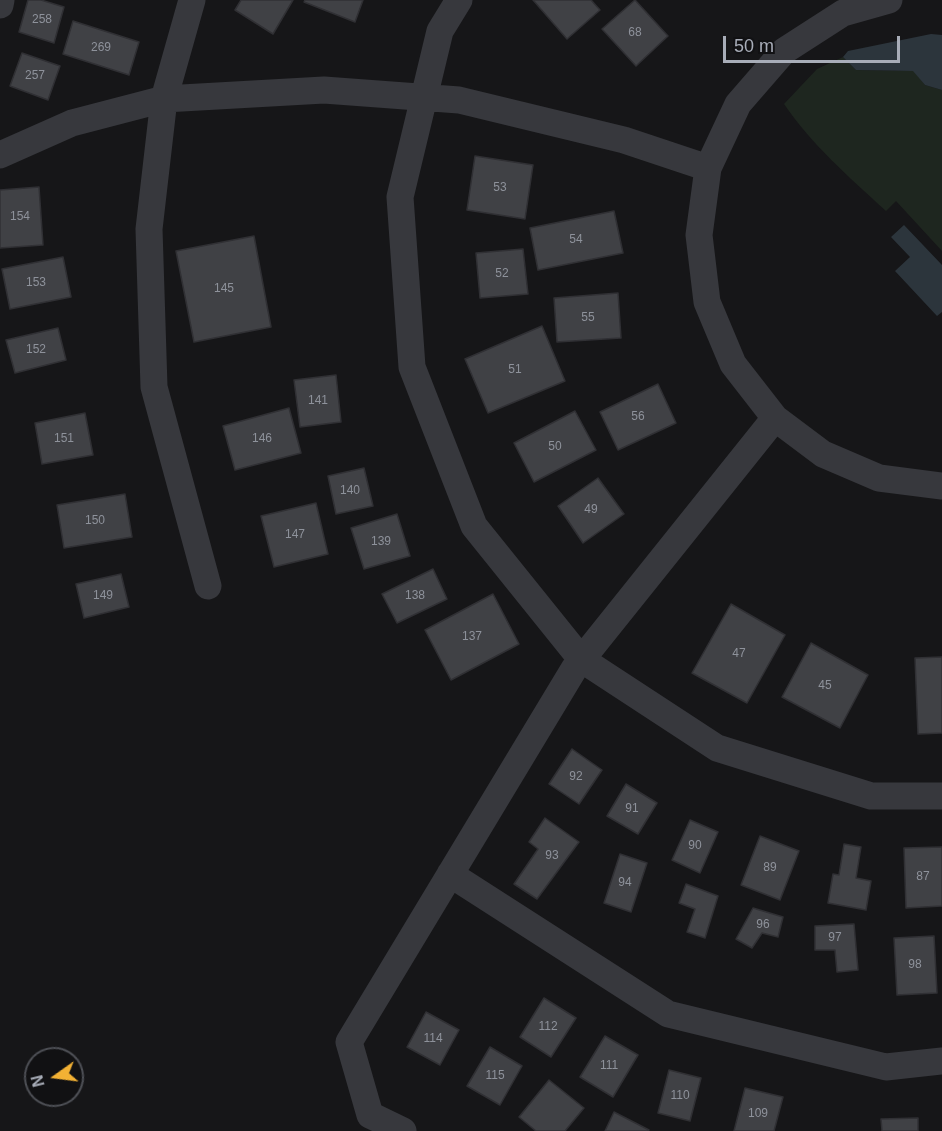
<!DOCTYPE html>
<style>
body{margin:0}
#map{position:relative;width:942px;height:1131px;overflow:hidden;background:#161618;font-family:Helvetica,sans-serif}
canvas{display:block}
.north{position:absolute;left:24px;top:1047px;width:60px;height:60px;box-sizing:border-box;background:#111113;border:2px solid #4d4f55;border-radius:50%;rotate:256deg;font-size:16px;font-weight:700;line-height:24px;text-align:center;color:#a8adb8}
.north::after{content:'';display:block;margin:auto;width:21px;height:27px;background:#f2b134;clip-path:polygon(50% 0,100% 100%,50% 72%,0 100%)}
.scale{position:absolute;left:723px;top:36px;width:177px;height:27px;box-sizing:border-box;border:3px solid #a8adb8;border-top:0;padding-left:8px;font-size:18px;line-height:21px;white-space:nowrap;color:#a8adb8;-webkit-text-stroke:4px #111113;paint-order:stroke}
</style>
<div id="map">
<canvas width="942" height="1131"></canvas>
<div class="north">N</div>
<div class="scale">50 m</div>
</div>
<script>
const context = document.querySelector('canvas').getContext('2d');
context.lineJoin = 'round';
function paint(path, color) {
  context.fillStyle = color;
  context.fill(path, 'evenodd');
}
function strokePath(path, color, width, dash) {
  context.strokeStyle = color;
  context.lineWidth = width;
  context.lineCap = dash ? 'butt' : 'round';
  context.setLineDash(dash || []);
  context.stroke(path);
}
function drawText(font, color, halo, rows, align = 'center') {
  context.font = font + ' Helvetica,sans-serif';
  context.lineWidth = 5;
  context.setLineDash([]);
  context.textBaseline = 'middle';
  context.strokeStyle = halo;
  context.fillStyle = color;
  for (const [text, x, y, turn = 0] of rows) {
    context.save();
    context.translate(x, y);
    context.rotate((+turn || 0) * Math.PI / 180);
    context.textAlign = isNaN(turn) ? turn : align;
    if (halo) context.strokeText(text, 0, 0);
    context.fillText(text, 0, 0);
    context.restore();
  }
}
const green = new Path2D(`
 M843,57L856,70L914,71L925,85L942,90V251L896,201L886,211C849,177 812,145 784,104L817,69Z`);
const water = new Path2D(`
 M931,34L942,35V90L925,85L913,71L856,70L843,57L848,51Z
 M904,225L942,265V312L937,316L895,271L910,257L891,237Z`);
const building = new Path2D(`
 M28,0H41L64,7L54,43L19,32Z
 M241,0H293L273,34L235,10Z
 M305,0H363L355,22L304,2Z
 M533,0H591L600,10L567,39Z
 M635,0L668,36L636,66L602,29Z
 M73,21L139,42L129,75L63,54Z
 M22,53L60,66L48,100L10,86Z
 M475,156L533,165L525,219L467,210Z
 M39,187L43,245L0,248V190Z
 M614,211L623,253L538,270L530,228Z
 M254,236L271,327L194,342L176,251Z
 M523,249L528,294L480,298L476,253Z
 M63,257L71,297L10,309L2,269Z
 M618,293L621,338L557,342L554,298Z
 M542,326L565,381L488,413L465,359Z
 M58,328L66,360L15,373L6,340Z
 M336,375L341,422L300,427L294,380Z
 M658,384L676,423L618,450L600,412Z
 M289,408L301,453L235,470L223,426Z
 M575,411L596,450L534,482L514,443Z
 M85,413L93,455L42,464L35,423Z
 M364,468L373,506L336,514L328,476Z
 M598,478L624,514L583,543L558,506Z
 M125,494L132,537L64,548L57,505Z
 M316,503L328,554L274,567L261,516Z
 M397,514L410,556L364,569L351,528Z
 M433,569L447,599L397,623L382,594Z
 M121,574L129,607L84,618L76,584Z
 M493,594L519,644L451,680L425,630Z
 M731,604L785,635L747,703L692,673Z
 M811,643L868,675L840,728L782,697Z
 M942,657V733L918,734L915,658Z
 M572,749L602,770L579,804L549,784Z
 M626,784L657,803L638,834L607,816Z
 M545,818L579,842L537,899L514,884L538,849L529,842Z
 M690,820L718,832L700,873L672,860Z
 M760,836L799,851L780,900L741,885Z
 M844,844L861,847L856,878L871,881L866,910L828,903L833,874L839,875Z
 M942,847V906L906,908L904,848Z
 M620,854L647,863L631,912L604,903Z
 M686,884L718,896L705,938L687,932L695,909L679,903Z
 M753,908L783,917L778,937L762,933L752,948L736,939Z
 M854,924L858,970L837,972L835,950H815V926Z
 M934,936L937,993L897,995L894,938Z
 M544,998L576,1018L551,1057L520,1037Z
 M426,1012L459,1030L440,1065L407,1047Z
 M605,1036L638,1055L613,1097L580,1077Z
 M490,1047L522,1066L500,1105L467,1086Z
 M669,1070L701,1078L690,1121L658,1113Z
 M549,1080L584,1108L565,1131H536L519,1117Z
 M745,1088L783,1097L774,1131H734Z
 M614,1112L649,1130L648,1131H605Z
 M918,1118V1131H882L881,1119Z`);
const street = new Path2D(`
 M192,0L164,99L149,229L154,387L208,586
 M459,0L440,31L400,197L412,367L474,526L581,659L717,748L871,796H942
 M889,0L843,13L784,51L738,104L708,168L699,235L707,302L733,364L775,418L823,454L879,478L942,486
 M0,5L1,0
 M0,155L72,123L164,99L324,90L459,100L624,140L708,168
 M450,874L668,1014L886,1067L942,1061
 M403,1131L370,1115L349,1042L574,669L775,418`);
const numberNames = [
 ["258",42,20],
 ["68",635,33],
 ["269",101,48],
 ["257",35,76],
 ["53",500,188],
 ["154",20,217],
 ["54",576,240],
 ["52",502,274],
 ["153",36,283],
 ["145",224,289],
 ["55",588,318],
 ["152",36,350],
 ["51",515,370],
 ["141",318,401],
 ["56",638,417],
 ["151",64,439],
 ["146",262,439],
 ["50",555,447],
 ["140",350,491],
 ["49",591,510],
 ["150",95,521],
 ["147",295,535],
 ["139",381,542],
 ["149",103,596],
 ["138",415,596],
 ["137",472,637],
 ["47",739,654],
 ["45",825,686],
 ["92",576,777],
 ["91",632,809],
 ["90",695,846],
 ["93",552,856],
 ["89",770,868],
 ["87",923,877],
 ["94",625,883],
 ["96",763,925],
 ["97",835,938],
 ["98",915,965],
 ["112",548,1027],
 ["114",433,1039],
 ["111",609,1066],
 ["115",495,1076],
 ["110",680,1096],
 ["109",758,1114]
];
paint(green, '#1e261f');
paint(water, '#2c353c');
paint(building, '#404145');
strokePath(building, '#303034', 1.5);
strokePath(street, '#37383d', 27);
drawText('12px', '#8e929b', null, numberNames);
</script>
